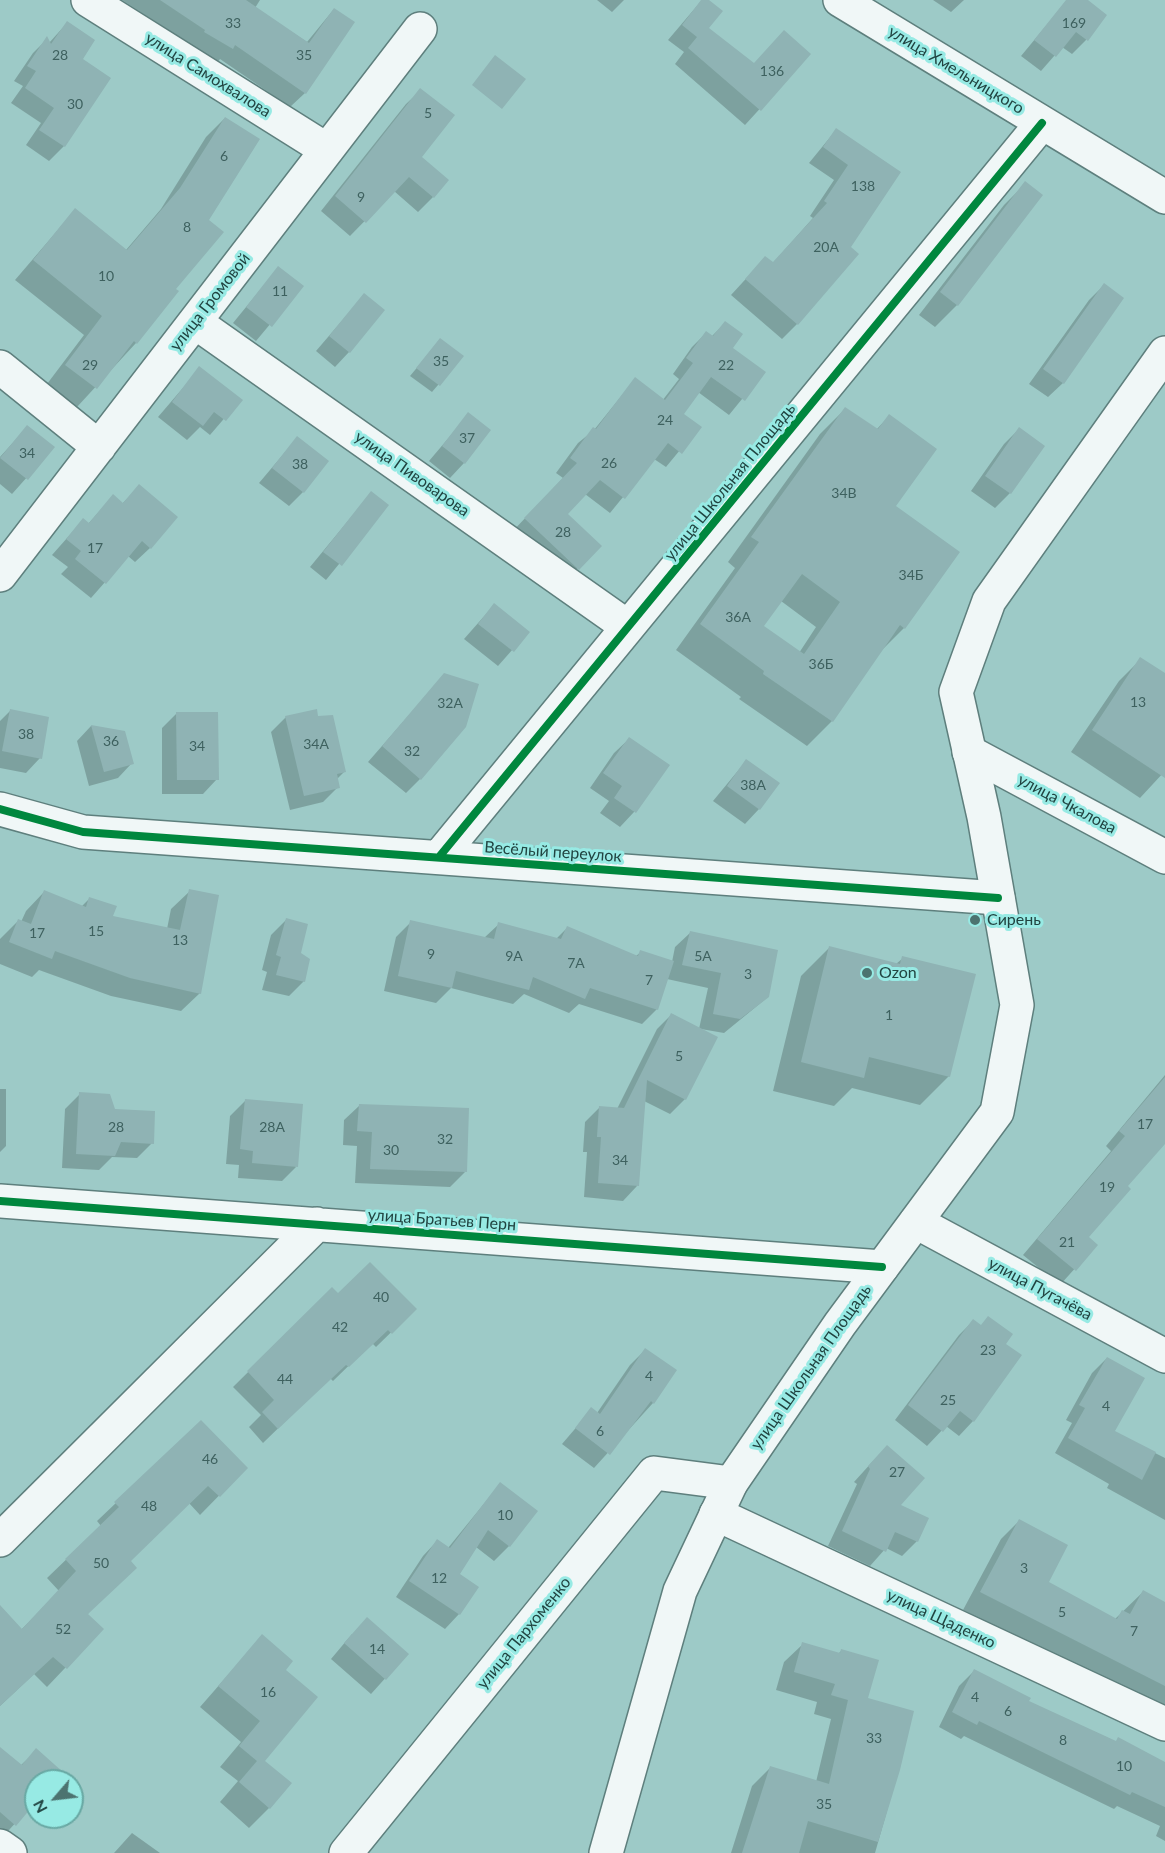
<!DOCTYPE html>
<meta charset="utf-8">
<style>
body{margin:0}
#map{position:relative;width:1165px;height:1853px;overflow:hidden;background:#9dcac7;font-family:Lato,sans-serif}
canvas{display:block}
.north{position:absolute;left:24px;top:1769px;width:60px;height:60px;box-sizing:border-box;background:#97eae4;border:2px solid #68a8a3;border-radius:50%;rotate:242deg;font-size:16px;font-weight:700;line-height:24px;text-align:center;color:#214441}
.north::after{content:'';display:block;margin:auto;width:21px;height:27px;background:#4c7370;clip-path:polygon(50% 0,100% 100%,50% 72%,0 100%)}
</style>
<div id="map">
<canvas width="1165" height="1853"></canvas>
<div class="north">N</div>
</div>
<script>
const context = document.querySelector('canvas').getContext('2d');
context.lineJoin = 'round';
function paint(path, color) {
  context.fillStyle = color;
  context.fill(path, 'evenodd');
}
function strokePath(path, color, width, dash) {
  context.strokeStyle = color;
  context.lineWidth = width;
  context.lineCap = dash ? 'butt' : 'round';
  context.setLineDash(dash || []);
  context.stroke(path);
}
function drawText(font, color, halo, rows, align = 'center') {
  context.font = font + ' Lato,sans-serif';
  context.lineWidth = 6;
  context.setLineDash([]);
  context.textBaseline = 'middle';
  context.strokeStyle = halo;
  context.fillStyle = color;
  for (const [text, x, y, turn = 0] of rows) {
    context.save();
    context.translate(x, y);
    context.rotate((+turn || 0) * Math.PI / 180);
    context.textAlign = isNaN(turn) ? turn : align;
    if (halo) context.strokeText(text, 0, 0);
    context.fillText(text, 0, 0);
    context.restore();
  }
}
const shadow = new Path2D(`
 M122,0H260L255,8L307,42L334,9L305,93L290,107L220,59L217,63L190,47L192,45Z
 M597,0H624L612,12Z
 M702,0H707V28L753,65L809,55L745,125L675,64L684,52L668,40Z
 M933,0H964L951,12Z
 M1078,0H1085L1086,40L1072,54L1062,47L1041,71L1021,56L1065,3Z
 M67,23L81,59L64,146L49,161L26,145L41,123L11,103L23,86L14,81L33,53L47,39L49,43Z
 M421,90L419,158L433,197L418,212L394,191L350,236L321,211L406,104Z
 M225,118L207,220L174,289L136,343L77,407L47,384L84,335L15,280L75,210L126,250L161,209L206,137Z
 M836,130L899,173L797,324L782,339L731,295L765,258L772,264L813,218L810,216L834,180L809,163Z
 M1026,183L957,305L935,327L919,315L1004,205Z
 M278,268L302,286L256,341L233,323Z
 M1104,285L1063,383L1048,397L1029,384L1089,300Z
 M364,295L349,352L335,367L316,351Z
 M725,323L731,348L764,372L729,415L698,392L682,414L699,427L666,467L654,459L610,513L585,494L566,514L600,546L563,583L511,533L563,478L556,473L578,443L594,430L635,379L662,401L679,379L673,374L692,347L706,333L711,337Z
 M440,340L462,357L432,392L410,376Z
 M200,368L240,400L210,435L200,427L187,440L158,417Z
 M845,409L876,430L889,416L904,628L880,652L832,721L807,746L739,699L741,697L676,650L735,568L728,562L820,434ZM781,601L816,627L799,653L762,627Z
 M468,415L464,463L450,478L429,461Z
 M27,427L53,448L12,494L0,484V457Z
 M1019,429L1043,446L1010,493L995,508L971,491L1004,444Z
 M297,438L303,492L289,506L259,483Z
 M139,486L150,548L135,562L128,556L91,598L61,574L68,567L52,555L83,520L88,524L113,496L122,504Z
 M371,493L387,505L326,580L310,567Z
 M494,605L528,632L498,666L464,639Z
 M1141,659L1165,675V771L1140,798L1071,752L1119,681Z
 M444,675L420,779L406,793L368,762Z
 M10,711L40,758L26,773L0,768V721Z
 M177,713L217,779L203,794H162V728Z
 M286,717L317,718L345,771L337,779L338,787L323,802L290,810L271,732Z
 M91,726L124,733L132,763L118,778L89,786L77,741Z
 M629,739L668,765L634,812L620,827L600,813L609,801L590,788L614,753Z
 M746,761L759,809L745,824L713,801Z
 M190,891L200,993L181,1011L111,996L39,970L32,977L0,964V939L18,921L21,922L26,911L44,892L81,907L90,898L111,917L167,929L171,909Z
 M286,920L299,954L304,981L289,996L262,990L267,972L262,970L271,935Z
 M411,922L484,938L499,924L556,939L567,928L636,956L641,952L672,962L675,947L690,933L768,997L724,1033L701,1029L685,1099L670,1114L644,1101L637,1186L623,1201L584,1197L587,1152H583L585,1122L600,1107L617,1109L657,1029L672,1014L699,1029L708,988L667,979L657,1009L642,1024L579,1004L569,1013L524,994L513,1004L451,988L436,1003L384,991L396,937Z
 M829,948L896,964L903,958L949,1076L920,1105L852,1088L834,1106L773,1091L801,976Z
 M1165,1075V1141L1126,1186L1087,1237L1096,1245L1060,1285L1023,1255L1111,1151L1106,1146Z
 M0,1089H6V1146L0,1152Z
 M80,1094L114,1111L152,1143L137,1158L112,1157L99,1170L62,1168L65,1109Z
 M245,1101L296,1167L282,1181L238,1178L239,1165L226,1164L230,1116Z
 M359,1106L465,1172L450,1187L355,1183L357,1146L343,1145L344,1120Z
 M332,1289L338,1295L415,1309L376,1347L372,1343L333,1381L330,1378L263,1443L249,1427L261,1415L233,1387Z
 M973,1321L1004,1344L973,1421L959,1436L946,1426L927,1446L895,1420L959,1335Z
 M645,1350L653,1403L594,1468L562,1444L592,1409L597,1413L630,1365Z
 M1107,1358L1113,1432L1165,1458V1520L1107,1488L1109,1484L1055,1453L1072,1423L1066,1420L1092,1373Z
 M201,1422L246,1468L200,1515L189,1503L129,1562L87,1615L102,1629L47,1687L34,1674L0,1706V1633L21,1630L59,1591L47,1578L101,1526L97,1521Z
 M873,1461L917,1541L902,1556L886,1548L870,1566L828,1546L857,1484L854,1482Z
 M500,1484L509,1546L494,1561L476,1547L458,1575L459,1614L445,1629L396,1597L423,1556L437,1541L448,1548Z
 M1019,1521L1047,1582L1115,1619L1143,1592L1165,1604V1722L1142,1701L963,1610L1001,1539Z
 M352,1634L407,1654L371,1694L331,1659Z
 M262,1636L283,1670L263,1761L269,1808L249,1828L220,1802L238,1781L220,1767L241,1742L200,1707Z
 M803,1644L838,1654L841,1651L899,1769L875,1853H731L752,1786L770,1768L816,1782L831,1719L814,1714L817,1702L776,1690L784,1662Z
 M974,1671L1027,1701L1165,1764V1841L1156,1836L1160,1826L1117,1806L1114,1809L964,1736L961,1739L939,1727L959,1686Z
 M0,1749L20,1766L36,1751L52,1781H36V1800L0,1840Z
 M132,1833L160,1853H114Z`);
const building = new Path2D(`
 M160,0H246L309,43L334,8L355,22L306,94L235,45L233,49L204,32L205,30Z
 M701,0H709L723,11L709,28L754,63L784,30L811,54L761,111L688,48L697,37L682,25Z
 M1066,0H1088L1107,15L1088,41L1076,32L1056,57L1034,40Z
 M67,21L95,40L83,59L111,78L65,147L39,130L54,108L25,88L36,71L27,66L47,36L51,44Z
 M495,55L526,79L502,109L472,85Z
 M420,88L455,115L422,157L449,180L434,198L409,177L366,223L335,196Z
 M225,117L260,139L209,220L224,232L176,289L179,291L137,344L134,341L97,389L65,365L102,316L33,260L75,208L127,250L180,188Z
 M836,128L901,172L851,247L859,254L798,325L745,279L765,256L773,262L827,203L824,201L848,165L823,147Z
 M1025,181L1043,195L958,306L940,292Z
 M278,266L304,286L272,327L246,307Z
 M1104,283L1124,298L1064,384L1043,369Z
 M364,293L385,310L350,353L329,336Z
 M725,321L743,334L733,348L766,372L745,401L711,377L684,414L702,427L682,454L668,443L625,499L600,480L568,514L602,546L579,570L524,518L577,463L570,458L593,427L596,429L635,377L665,400L693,363L686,358L706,331L713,336Z
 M440,338L464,356L440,386L416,368Z
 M199,366L243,400L226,421L214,412L203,426L172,402Z
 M845,407L878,429L889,414L937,449L896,506L960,552L905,629L900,625L833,722L763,674L764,671L700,624L759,542L751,537ZM802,574L840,602L804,654L764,626Z
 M468,412L491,430L465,464L442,446Z
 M27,425L55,447L28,480L0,458Z
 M1019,427L1045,446L1011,494L985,476Z
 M297,436L329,461L304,493L272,468Z
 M139,484L178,517L151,549L142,541L106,584L75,559L81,551L66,539L83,518L89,523L113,494L123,503Z
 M371,491L389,505L342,566L323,552Z
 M494,603L530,632L514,652L478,624Z
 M1140,657L1165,673V778L1092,730Z
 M444,673L479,684L466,727L421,780L382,746Z
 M10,709L49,717L42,759L2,751Z
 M317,709L318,716L333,715L346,772L337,774L340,788L304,796L285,716Z
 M176,712H218L219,780H177Z
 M91,725L125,731L134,764L104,772Z
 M629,737L670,765L636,813L614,798L622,786L603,773Z
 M746,759L780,783L760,810L727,786Z
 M189,889L219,895L201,994L130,978L55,951L52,959L9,942L18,919L31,924L44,890L86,907L89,897L117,906L113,916L180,930Z
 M286,918L308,924L301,953L310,959L305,982L276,975L281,957L276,955Z
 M410,920L494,939L498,922L561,939L567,926L638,956L640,950L674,961L658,1010L590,988L585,999L533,977L529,990L456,971L452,988L398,976Z
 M690,931L778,950L769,997L740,1019L713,1014L721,973L682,965Z
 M829,946L900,964L902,956L976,974L950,1077L869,1057L864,1078L801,1062Z
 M671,1013L718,1037L686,1100L647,1080L639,1186L598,1183L601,1137H597L599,1106L624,1108Z
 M1165,1077V1144L1128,1186L1131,1189L1089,1237L1098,1245L1076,1271L1037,1239L1125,1136L1119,1131Z
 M79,1092L110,1094L115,1109L155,1111L154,1144L121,1142L115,1156L76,1154Z
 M245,1099L303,1104L298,1167L252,1163L253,1151L240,1149Z
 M359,1104L469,1108L467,1172L370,1169L372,1132L357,1131Z
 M370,1262L417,1309L392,1334L388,1330L349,1367L346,1365L278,1429L262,1412L274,1400L247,1371L332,1287L338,1293Z
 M988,1316L1013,1334L1006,1344L1022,1355L974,1422L960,1411L943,1432L908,1405L973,1319L981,1325Z
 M645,1348L677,1370L654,1404L651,1401L610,1455L575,1428L591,1407L600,1414Z
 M1107,1357L1145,1378L1115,1431L1156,1452L1142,1480L1068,1438L1085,1408L1079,1405Z
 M201,1420L248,1468L220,1497L208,1486L131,1561L137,1568L88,1614L104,1629L67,1669L53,1657L0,1706V1605L22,1629L76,1571L65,1559L119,1507L114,1502Z
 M887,1445L925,1478L901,1505L929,1518L918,1542L895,1532L886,1552L842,1531L870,1469L868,1466Z
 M500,1482L538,1511L510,1547L488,1530L460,1574L479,1587L460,1615L409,1581L437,1539L450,1548Z
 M1019,1519L1068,1545L1049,1582L1117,1619L1122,1610L1130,1614L1143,1590L1165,1602V1686L980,1592Z
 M367,1617L409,1654L386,1680L344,1643Z
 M262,1634L293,1661L286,1670L318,1697L265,1761L292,1783L270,1809L239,1782L257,1761L239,1746L260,1721L218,1686Z
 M802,1642L840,1653L841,1649L879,1660L868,1698L914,1711L900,1770L878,1842L808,1821L799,1853H742L770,1766L829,1784L848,1700L831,1695L835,1684L794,1672Z
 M974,1669L1031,1698L1029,1701L1116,1741L1118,1737L1165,1762V1807L1132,1792L1130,1795L979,1721L977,1725L952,1712Z
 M0,1747L22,1765L36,1748L73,1781H36V1802L16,1826L0,1812Z`);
const minor = new Path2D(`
 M88,0L327,150
 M840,0L1165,197
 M195,322L628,627
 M0,367L99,447
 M0,575L420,29
 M969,752L1165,857
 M0,809L83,832L998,898
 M439,857L1042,123
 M0,1201L882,1267
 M916,1222L1165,1356
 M716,1514L1165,1724
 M0,1540L317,1224
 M0,1846L10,1853
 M346,1853L654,1473L731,1483`);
const secondary = new Path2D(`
 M606,1853L680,1591L731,1483L840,1324L997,1112L1017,1005L984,817L956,692L989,601L1165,353`);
const cycleway = new Path2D(`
 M0,809L83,832L998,898
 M439,857L1042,123
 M0,1201L882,1267`);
const markers = [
 [975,920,6,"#4c7370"],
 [867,973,6,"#4c7370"]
];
const numberNames = [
 ["33",233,23],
 ["169",1074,23],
 ["28",60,55],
 ["35",304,55],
 ["136",772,71],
 ["30",75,104],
 ["5",428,113],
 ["6",224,156],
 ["138",863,186],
 ["9",361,197],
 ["8",187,227],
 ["20А",826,247],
 ["10",106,276],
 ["11",280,291],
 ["35",441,361],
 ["29",90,365],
 ["22",726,365],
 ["24",665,420],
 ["37",467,438],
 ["34",27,453],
 ["26",609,463],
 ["38",300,464],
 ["34В",844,493],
 ["28",563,532],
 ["17",95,548],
 ["34Б",911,575],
 ["36А",738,617],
 ["36Б",821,664],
 ["13",1138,702],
 ["32А",450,703],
 ["38",26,734],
 ["36",111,741],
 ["34А",316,744],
 ["34",197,746],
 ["32",412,751],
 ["38А",753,785],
 ["15",96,931],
 ["17",37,933],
 ["13",180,940],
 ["9",431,954],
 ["9А",514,956],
 ["5А",703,956],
 ["7А",576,963],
 ["3",748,974],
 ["7",649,980],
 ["1",889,1015],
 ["5",679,1056],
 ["17",1145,1124],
 ["28",116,1127],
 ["28А",272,1127],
 ["32",445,1139],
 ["30",391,1150],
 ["34",620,1160],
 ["19",1107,1187],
 ["21",1067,1242],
 ["40",381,1297],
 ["42",340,1327],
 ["23",988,1350],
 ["4",649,1376],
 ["44",285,1379],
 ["25",948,1400],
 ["4",1106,1406],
 ["6",600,1431],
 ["46",210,1459],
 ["27",897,1472],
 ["48",149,1506],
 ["10",505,1515],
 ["50",101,1563],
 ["3",1024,1568],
 ["12",439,1578],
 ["5",1062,1612],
 ["52",63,1629],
 ["7",1134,1631],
 ["14",377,1649],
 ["16",268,1692],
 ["4",975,1697],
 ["6",1008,1711],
 ["33",874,1738],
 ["8",1063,1740],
 ["10",1124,1766],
 ["35",824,1804]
];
const streetNames = [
 ["улица Хмельницкого",956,70,31],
 ["улица Самохвалова",208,75,32],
 ["улица Громовой",210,302,-52],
 ["улица Пивоварова",412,474,35],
 ["улица Школьная Площадь",730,482,-51],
 ["улица Чкалова",1067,804,28],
 ["Весёлый переулок",553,852,4],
 ["улица Братьев Перн",442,1220,4],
 ["улица Пугачёва",1040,1289,28],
 ["улица Школьная Площадь",811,1367,-55],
 ["улица Щаденко",941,1619,25],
 ["улица Пархоменко",524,1633,-51]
];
const poiNames = [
 ["Сирень",987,920],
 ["Ozon",879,973]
];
paint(shadow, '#0003');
paint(building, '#8fb3b4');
strokePath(minor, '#5e7f7d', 36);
strokePath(secondary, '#5e7f7d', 36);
strokePath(minor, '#f0f7f7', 33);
strokePath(secondary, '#f0f7f7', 33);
strokePath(cycleway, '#00873e', 8);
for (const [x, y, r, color] of markers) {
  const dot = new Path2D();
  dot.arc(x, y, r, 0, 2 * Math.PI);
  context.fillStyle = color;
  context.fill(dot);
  strokePath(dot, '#97eae4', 2);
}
drawText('14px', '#3e615f', null, numberNames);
drawText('16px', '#214441', '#97eae4', streetNames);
drawText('16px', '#214441', '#97eae4', poiNames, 'left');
</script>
